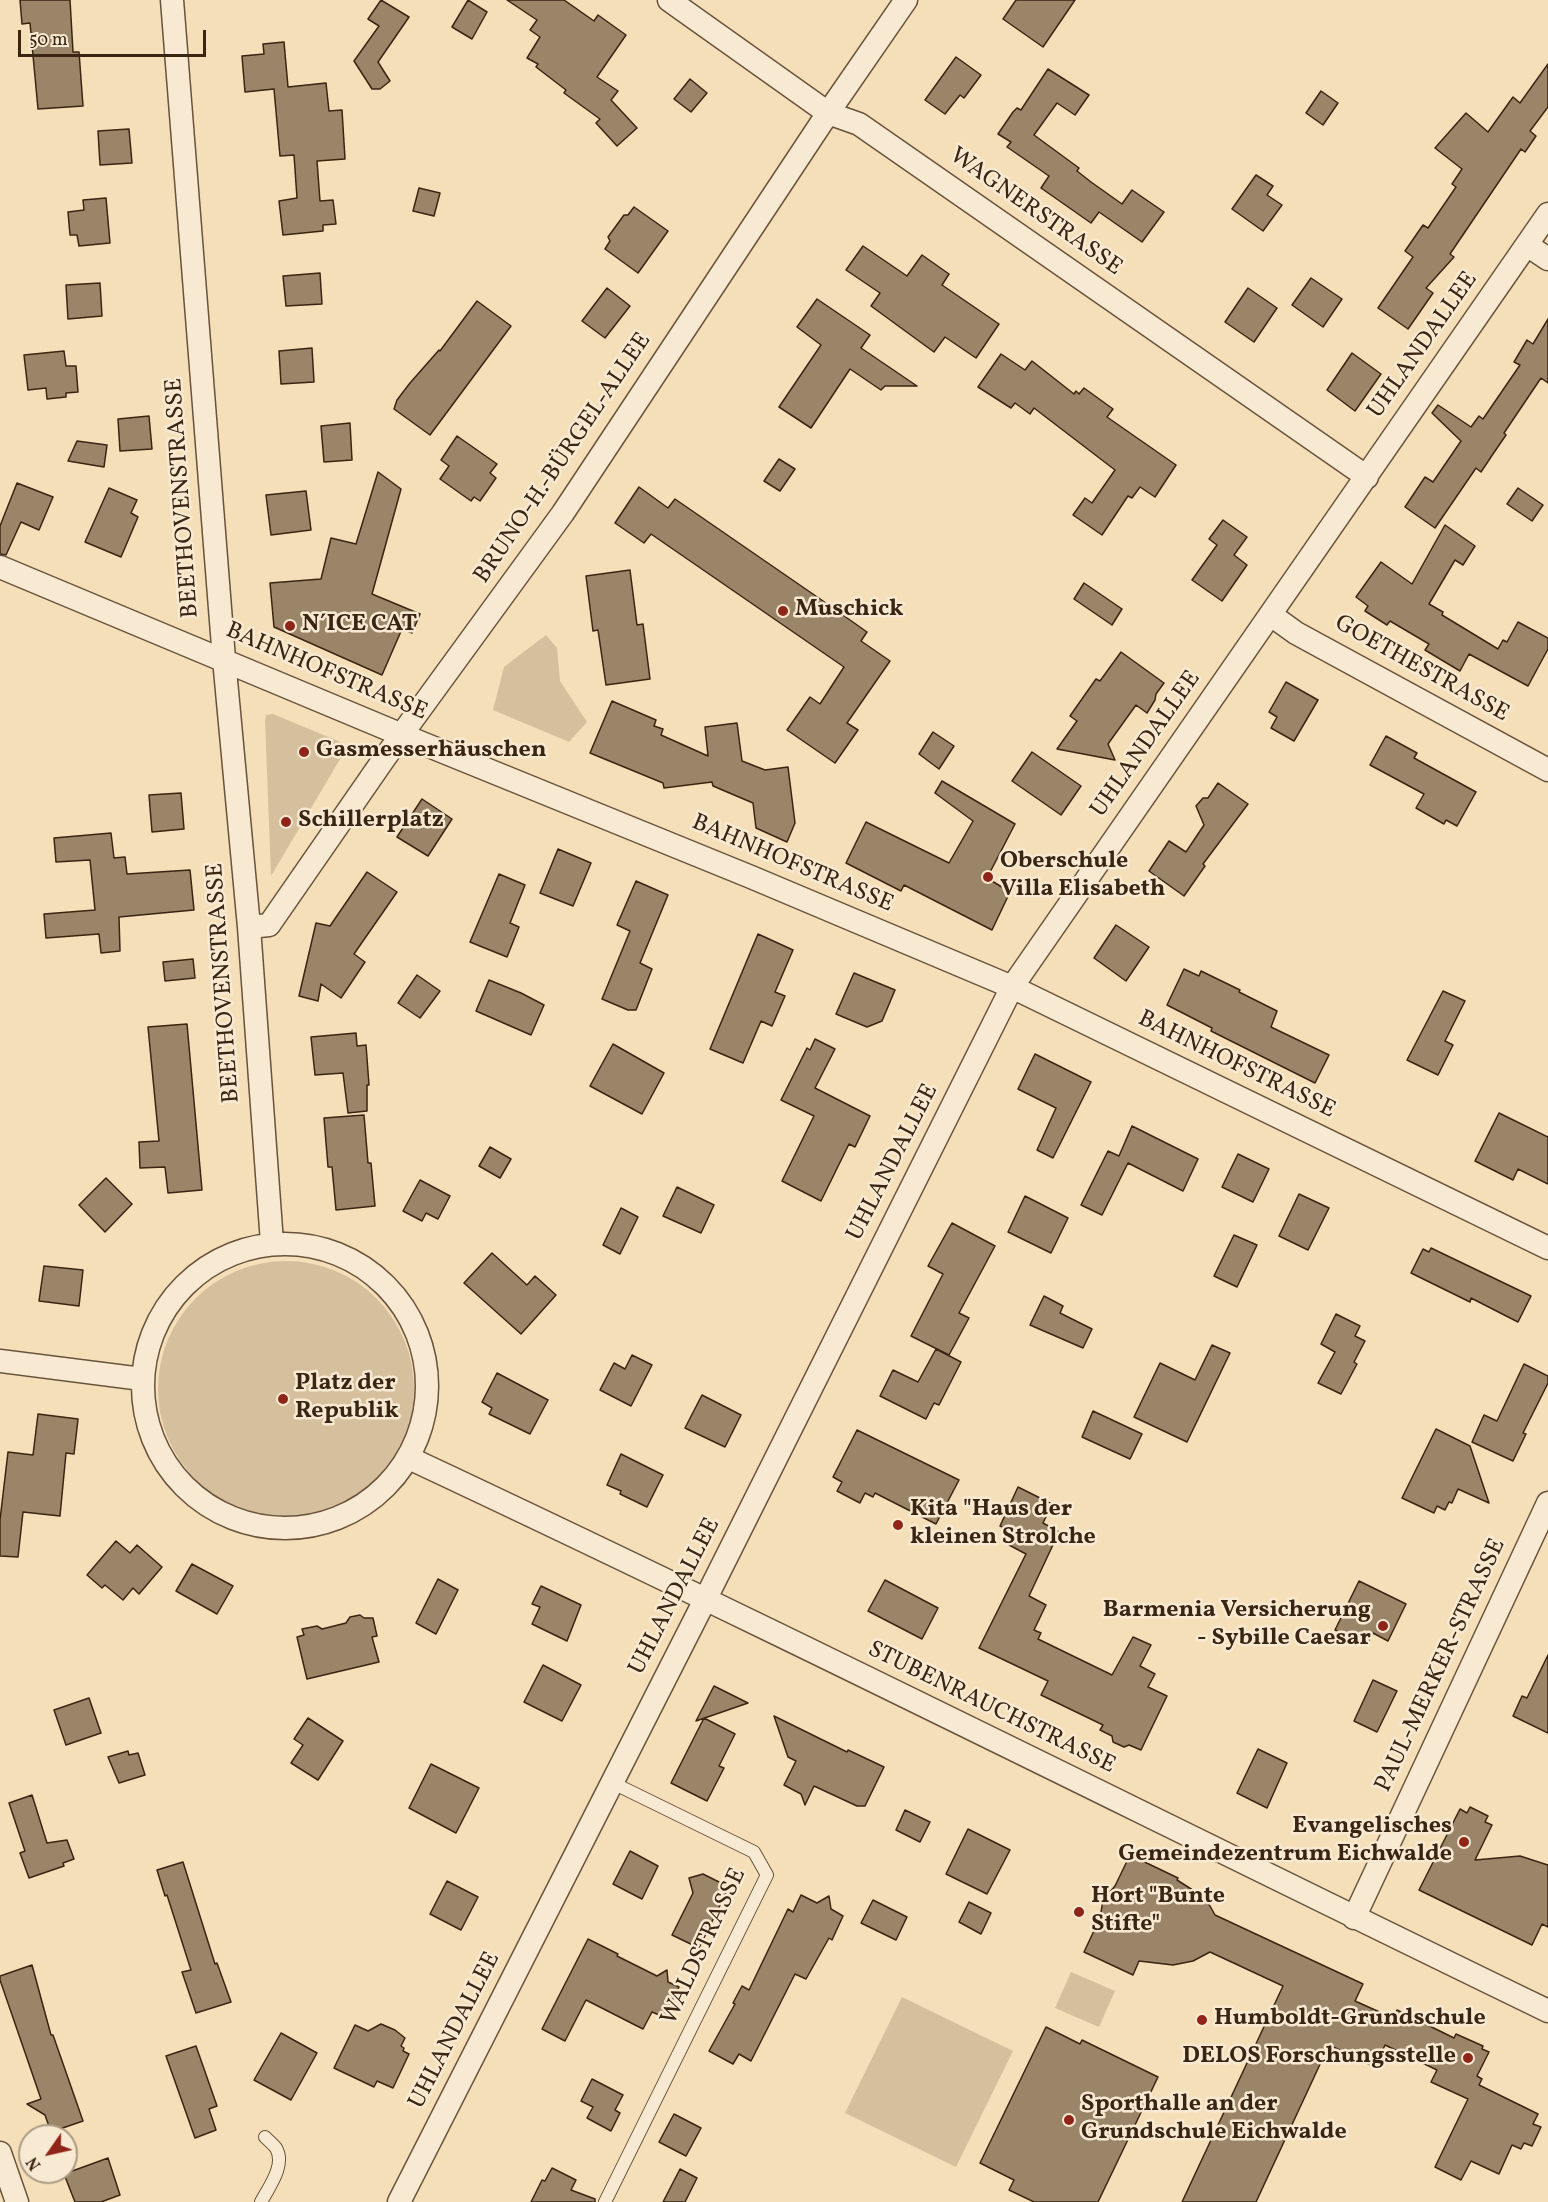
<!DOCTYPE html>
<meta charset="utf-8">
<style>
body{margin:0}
#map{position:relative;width:1548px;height:2202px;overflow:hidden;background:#f5dfb9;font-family:Vollkorn,serif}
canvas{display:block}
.north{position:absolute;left:18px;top:2124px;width:60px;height:60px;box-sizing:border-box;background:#f8ead2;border:2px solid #ac9b85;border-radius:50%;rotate:236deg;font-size:16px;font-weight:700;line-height:24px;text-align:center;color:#3a2412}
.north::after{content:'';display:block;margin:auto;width:21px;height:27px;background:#8f2418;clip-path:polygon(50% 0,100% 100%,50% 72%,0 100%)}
.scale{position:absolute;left:18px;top:30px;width:188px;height:27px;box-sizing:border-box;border:3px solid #3a2412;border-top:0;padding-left:8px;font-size:18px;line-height:21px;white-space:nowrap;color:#3a2412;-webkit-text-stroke:4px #f8ead2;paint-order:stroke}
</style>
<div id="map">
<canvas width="1548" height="2202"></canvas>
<div class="north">N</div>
<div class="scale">50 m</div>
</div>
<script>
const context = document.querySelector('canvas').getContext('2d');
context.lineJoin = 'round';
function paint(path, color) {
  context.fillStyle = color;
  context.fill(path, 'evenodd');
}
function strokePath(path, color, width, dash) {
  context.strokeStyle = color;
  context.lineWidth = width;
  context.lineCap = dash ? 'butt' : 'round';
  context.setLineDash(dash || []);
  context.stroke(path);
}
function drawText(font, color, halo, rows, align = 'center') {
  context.font = font + ' Vollkorn,serif';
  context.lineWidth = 5;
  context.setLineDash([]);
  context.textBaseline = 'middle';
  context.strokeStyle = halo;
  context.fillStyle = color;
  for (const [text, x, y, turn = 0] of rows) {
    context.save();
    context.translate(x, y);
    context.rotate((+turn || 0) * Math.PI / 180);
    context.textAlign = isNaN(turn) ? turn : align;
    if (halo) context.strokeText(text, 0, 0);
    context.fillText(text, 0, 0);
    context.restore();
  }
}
const green = new Path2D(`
 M546,635L557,648L560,681L587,722L569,742L493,710L504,667Z
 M273,714L345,744L346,749L271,876L265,720L266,715Z
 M158 1389a128 128 0 1 1 256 0a128 128 0 1 1-256 0Z
 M1071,1972L1115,1991L1099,2027L1055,2008Z
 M902,1997L1013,2051L956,2167L845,2113Z`);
const building = new Path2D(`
 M20,0H70L73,52H79L83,106L38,109L30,23L22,24Z
 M381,0L409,17L378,62L390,81L380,89H372L354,61L379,26L368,19Z
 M468,0L487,12L472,39L452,27Z
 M507,0H564L594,21L598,15L626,35L597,77L618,91L611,100L637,128L617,146L596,123L600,119L564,93L566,90L536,67L538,64L527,58L540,37L530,30L537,20Z
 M1016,0H1075L1043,47L1003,19Z
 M284,42L288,87L326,83L329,111L342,110L345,159L317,161L320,201L333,200L336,224L323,225V231L283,235L279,201L297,198L294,155L280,156L274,89L245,92L242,56L264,54L263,44Z
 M956,57L981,75L964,98L960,95L945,114L925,100Z
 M1548,64V107L1530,131L1536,136L1525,152L1521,149L1450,254L1454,257L1426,288L1433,293L1408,329L1378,308L1413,257L1405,251L1423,225L1428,228L1456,187L1452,184L1462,169L1435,148L1466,113L1488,132L1513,97L1520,103Z
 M1048,69L1089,95L1075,115L1057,103L1034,135L1079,168L1077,171L1091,182L1122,204L1132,190L1164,212L1142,242L1099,212L1091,223L1041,188L1049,176L1007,147L1011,142L998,134L1013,112L1017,108L1021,110Z
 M690,79L707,93L691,112L674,99Z
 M1321,91L1338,103L1323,125L1306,113Z
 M129,129L132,163L100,165L98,131Z
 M1256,175L1273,186L1267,195L1282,205L1263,231L1232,209Z
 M419,188L440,193L434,216L413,211Z
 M106,198L110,243L79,246L77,235H70L68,212L84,210L83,200Z
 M634,207L668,231L638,273L605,249L610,241L608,237L624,215H628Z
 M863,246L907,276L922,255L949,274L942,285L999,324L976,358L945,337L934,352L871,306L880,293L846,270Z
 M320,273L322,304L286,306L283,276Z
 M1311,278L1342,299L1323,327L1292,305Z
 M100,283L102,316L68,319L66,285Z
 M607,288L630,306L605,338L582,321Z
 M1248,288L1277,308L1254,342L1225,322Z
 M817,299L870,335L861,348L917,386H885L881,390L850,369L811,428L779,407L821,345L797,327Z
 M477,301L511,326L430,435L394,409L397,400L410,383L439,350L440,351Z
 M1548,319V383L1541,378L1504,433L1506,435L1493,454L1481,472L1476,468L1435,528L1405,507L1425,477L1433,482L1461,441L1432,413L1438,405L1471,427L1479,416L1483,419L1520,365L1514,362L1527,340L1533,344Z
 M312,348L314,382L281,384L279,351Z
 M64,351L66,366H76L78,392L66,393V397L47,399L46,388L28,390L24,355Z
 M1352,353L1381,374L1355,411L1327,390Z
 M1001,354L1025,370L1032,361L1074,394L1076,391L1079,394L1084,388L1113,409L1107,417L1176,465L1155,497L1140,487L1132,498L1128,496L1102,535L1073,515L1085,498L1092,503L1115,470L1034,408L1030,414L1015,403L1011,408L978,387Z
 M149,416L152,449L120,451L118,419Z
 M350,423L352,460L324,462L321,426Z
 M457,436L497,464L490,473L496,478L480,501L474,497L471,501L440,479L449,466L441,460Z
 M77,441L107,445L104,467L68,461Z
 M779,459L795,469L780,491L764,481Z
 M378,472L401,489L372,594L420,614L412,633L402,629L382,675L274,627L270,583L321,579L331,538L356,544Z
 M17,483L53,497L39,530L21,522L6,555L0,554V526Z
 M639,487L668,508L675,499L823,601L867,632L861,641L890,661L847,723L858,730L835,763L787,730L810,697L820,704L844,667L651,534L644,543L615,523Z
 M109,488L137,500L131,513L138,517L121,557L85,542Z
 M1518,488L1543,505L1532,521L1507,504Z
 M306,491L311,530L271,535L266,495Z
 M1223,520L1247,537L1234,555L1247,565L1222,601L1192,580L1217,545L1209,539Z
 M1445,525L1475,546L1463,565L1455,560L1429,604L1443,612L1442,615L1498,649L1503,640L1507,642L1518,622L1548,638V649L1528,686L1469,654L1460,671L1425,650L1429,644L1390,621L1387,625L1365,611L1368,606L1356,597L1381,562L1412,584Z
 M630,570L637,625L643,624L650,679L606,685L598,630L593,631L586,576Z
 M1084,583L1122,609L1112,625L1074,599Z
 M1121,652L1164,683L1156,694L1155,700L1147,713L1136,705L1108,744L1115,760L1057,749L1077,721L1070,716L1096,679L1100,681Z
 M1286,682L1318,700L1294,741L1271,728L1277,717L1269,712Z
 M612,701L656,720L654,726L663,729L661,735L708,756L705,727L737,723L742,761L765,770L788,767L795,823L787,842L756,828L753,803L713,786L712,782L664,788L663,783L590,753Z
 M933,732L954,746L939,769L919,754Z
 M1386,736L1417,753L1414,758L1476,792L1457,826L1446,820L1444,824L1416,808L1424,794L1370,765Z
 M1032,752L1081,786L1061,815L1012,781Z
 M942,781L1015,824L987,878L1010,892L992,930L904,885L901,891L846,863L866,822L949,863L973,821L935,793Z
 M1218,783L1248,804L1203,864L1205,866L1184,896L1149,871L1169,841L1186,852L1204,825L1196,806L1203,798H1208Z
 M181,793L184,829L152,832L149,795Z
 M422,799L452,819L428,856L397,837Z
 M111,833L114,858L125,857L127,874L190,870L194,910L119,917L120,951L101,953L99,934L46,938L44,914L95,910L90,860L56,862L54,838Z
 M558,849L591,863L573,906L540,893Z
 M367,872L397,892L354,954L365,962L341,998L321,984L318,1001L299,996L316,923L330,926Z
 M499,874L525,885L510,923L519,927L507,957L470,942Z
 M636,881L668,895L640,963L652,969L636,1010H628L602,999L630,931L617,925Z
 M1116,925L1149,947L1126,981L1094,958Z
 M758,934L793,950L775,992L785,996L772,1026L761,1021L743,1063L710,1049Z
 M193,959L195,978L165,981L163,962Z
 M1184,969L1199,976L1201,971L1240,990L1239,992L1277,1011L1271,1027L1329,1055L1315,1083L1211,1031L1212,1028L1167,1005Z
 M854,973L895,990L882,1021L867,1027L836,1014Z
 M417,975L440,991L420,1018L398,1003Z
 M489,980L521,993L544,1005L531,1035L476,1011Z
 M1443,991L1465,1001L1445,1041L1453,1045L1438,1075L1407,1060Z
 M187,1024L202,1190L168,1193L165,1167L140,1168L139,1142L159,1141L148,1027Z
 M356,1033L357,1046L366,1045L369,1085H367V1111L348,1113L343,1073L315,1075L311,1037Z
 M815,1039L835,1049L815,1088L870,1116L855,1147L849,1144L821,1201L782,1181L814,1116L781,1100L807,1048L810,1050Z
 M613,1044L664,1073L642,1114L590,1086Z
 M1035,1054L1091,1082L1053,1158L1037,1150L1056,1108L1018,1089Z
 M1499,1113L1548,1137V1184L1518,1169L1513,1180L1475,1161Z
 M364,1115L368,1163H371L375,1206L336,1210L332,1167H328L324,1118Z
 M1132,1126L1198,1159L1183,1191L1128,1163L1102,1215L1081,1205L1108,1151L1119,1156Z
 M490,1147L511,1159L500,1178L479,1166Z
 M1238,1154L1269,1169L1253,1202L1222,1187Z
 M106,1178L132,1204L105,1232L79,1205Z
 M420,1180L450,1196L438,1219L426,1213L422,1221L403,1211Z
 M677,1187L714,1205L701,1233L663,1216Z
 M1299,1194L1329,1208L1308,1250L1279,1236Z
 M1025,1196L1068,1218L1051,1253L1008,1232Z
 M621,1208L638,1217L620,1254L603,1245Z
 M952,1223L995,1246L959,1313L969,1318L949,1355L911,1336L943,1274L928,1266Z
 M1234,1235L1257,1245L1237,1287L1214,1276Z
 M1431,1248L1531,1296L1518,1322L1471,1298L1470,1302L1411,1273L1423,1249L1429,1252Z
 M492,1253L527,1285L535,1276L556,1295L521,1334L464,1283Z
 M44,1266L83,1270L79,1306L39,1301Z
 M1044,1296L1063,1306L1060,1313L1092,1329L1083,1348L1030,1325Z
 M1336,1314L1360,1326L1355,1336L1365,1341L1354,1362L1357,1364L1341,1394L1318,1383L1335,1352L1321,1344Z
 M1212,1345L1230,1353L1187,1442L1134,1417L1160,1363L1195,1380Z
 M936,1349L961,1362L939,1405L934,1403L926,1419L880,1396L893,1370L918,1382Z
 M632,1355L652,1365L631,1406L600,1390L614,1363L625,1369Z
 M1524,1364L1548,1376V1383L1523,1433L1526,1434L1513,1461L1472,1442L1484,1415L1497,1421Z
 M497,1373L548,1400L530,1434L489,1414L492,1408L482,1402Z
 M702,1395L741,1415L725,1447L685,1428Z
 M1093,1411L1142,1434L1130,1459L1082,1437Z
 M38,1414L78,1419L74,1454L66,1453L60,1516L23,1512L18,1557L0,1556V1520L8,1452L33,1455Z
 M1436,1429L1470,1446L1489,1503L1458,1489L1452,1503L1449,1502L1445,1510L1437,1506L1434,1513L1402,1498Z
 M857,1430L959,1480L936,1524L875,1493L873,1497L865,1493L860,1503L837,1491L842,1482L833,1477Z
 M621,1454L663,1475L647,1507L620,1494L621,1491L607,1485Z
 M1018,1487L1052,1504L1043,1523L1059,1532L1029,1596L1046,1605L1034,1630L1041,1633L1038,1639L1112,1675L1133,1637L1151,1645L1140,1666L1155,1674L1148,1687L1167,1696L1141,1750L1129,1745L1124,1747L1113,1742L1112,1736L1100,1730L1103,1725L1041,1695L1048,1681L979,1648L1026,1554L1009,1545L1015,1533L1000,1526Z
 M116,1541L130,1553L137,1545L162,1567L139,1594L133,1588L123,1600L105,1585L102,1588L87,1575Z
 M192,1564L233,1586L217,1614L176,1591Z
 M438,1579L458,1590L436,1634L416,1623Z
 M885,1580L938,1608L922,1639L868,1611Z
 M1359,1581L1406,1604L1388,1641L1373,1633L1367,1645L1335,1630Z
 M541,1586L581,1605L567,1641L532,1624L540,1607L532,1604Z
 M360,1615L364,1618H373L377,1636L372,1637L379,1662L307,1679L297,1637L304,1635L302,1629L317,1626L322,1629L346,1623L350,1617Z
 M1548,1655V1733L1513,1716L1522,1696L1527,1698Z
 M543,1665L581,1685L562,1721L524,1702Z
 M1373,1680L1397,1691L1377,1732L1354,1721Z
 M714,1686L748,1703L696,1721Z
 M89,1698L101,1733L66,1745L54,1710Z
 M774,1716L847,1752L848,1750L884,1767L865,1806H857L814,1786L805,1805L801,1794L784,1785L796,1761L788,1757Z
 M308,1718L343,1741L318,1780L291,1763L303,1745L294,1739Z
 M704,1718L735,1734L719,1766L724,1768L707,1801L671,1783Z
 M1258,1749L1287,1763L1267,1808L1237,1793Z
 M128,1751L129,1755L138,1753L145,1775L119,1783L108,1757Z
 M431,1764L479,1788L456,1833L409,1808Z
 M32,1795L47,1843L67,1840L74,1859L63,1863L64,1866L29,1878L20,1853L25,1851L9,1803Z
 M1470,1807L1488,1816L1485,1822L1492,1825L1475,1860L1520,1856L1548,1865V1927L1542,1924L1532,1945L1419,1890L1460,1809L1467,1813Z
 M905,1810L930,1822L920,1842L896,1830Z
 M968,1829L1010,1850L987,1894L946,1874Z
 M630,1851L658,1866L642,1899L613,1884Z
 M1130,1855L1178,1878L1177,1880L1199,1894L1210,1906L1215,1915L1363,1984L1355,2001L1393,2018L1397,2010L1454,2038L1456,2034L1483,2046L1482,2049L1489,2052L1477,2076L1482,2079L1479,2085L1538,2114L1533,2124L1541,2127L1532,2146L1524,2143L1521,2149L1512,2145L1499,2174L1471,2161L1461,2180L1435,2167L1468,2099L1431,2082L1437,2070L1385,2045L1375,2067L1329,2045L1256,2202H1182L1283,1986L1210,1952L1193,1961L1173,1965L1139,1961L1133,1975L1084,1952L1100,1918L1103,1900L1115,1886Z
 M183,1862L215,1964L217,1963L231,2002L196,2013L182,1972L191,1970L167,1895L165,1896L157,1870Z
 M703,1874L729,1887L699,1948L672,1935L693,1893L689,1878Z
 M447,1881L478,1897L461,1930L430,1914Z
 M801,1895L817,1903L829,1896L831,1909L843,1916L832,1940L829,1938L806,1979L795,1974L751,2061L739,2054L733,2064L709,2051L735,2004L733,2003L742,1986L749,1990L788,1909L793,1912Z
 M873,1900L907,1917L896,1940L861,1923Z
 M969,1902L991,1913L981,1934L959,1922Z
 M588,1939L618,1954L617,1956L657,1976L667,1970L668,1982L679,1987L664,2017L652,2012L643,2029L586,2000L565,2041L542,2029Z
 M32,1965L51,2035H53L83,2121L51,2132L45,2115L27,2104L41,2099L0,1980V1976Z
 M381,2024L395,2030L405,2038L401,2046L404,2048L403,2051L409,2054L393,2088L377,2081L374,2087L334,2068L355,2025L368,2031Z
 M1046,2027L1080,2044L1082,2040L1158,2077L1098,2202H1034L1009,2190L1014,2180L980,2163Z
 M281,2033L317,2053L291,2100L254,2080Z
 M196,2046L217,2106L209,2109L216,2130L195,2138L166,2056Z
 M592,2079L623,2095L615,2110L620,2113L611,2131L587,2118L593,2107L581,2101Z
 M674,2114L701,2128L686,2156L659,2142Z
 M108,2158L120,2195L101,2202H75L64,2174Z
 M552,2168L576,2180L571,2190L595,2199V2202H531L542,2180L545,2181Z
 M680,2169L697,2178L685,2202H663Z`);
const lane = new Path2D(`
 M261,2202C269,2187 286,2165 276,2148C273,2144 268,2140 265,2137
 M605,2202L767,1875L754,1852L613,1783`);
const street = new Path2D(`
 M172,0L224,659L249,927L272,1243
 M669,0L828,113L859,124L1367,477
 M1527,245L1548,259
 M0,567L402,735L751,877L1012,987L1548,1248
 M1271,615L1296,633L1548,770
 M249,927L269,925L386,756L563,513L828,113L906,0
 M143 1386a142 142 0 1 1 284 0a142 142 0 1 1-284 0Z
 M0,1361L142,1379
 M409,1458C791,1637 1168,1827 1548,2011
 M1354,1918L1548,1503
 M0,2153L17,2202
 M399,2202L706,1598L1012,987L1548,214`);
const markers = [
 [783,611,6,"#8f2418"],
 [290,626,6,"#8f2418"],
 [304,752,6,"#8f2418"],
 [286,822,6,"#8f2418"],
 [988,877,6,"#8f2418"],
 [283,1399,6,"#8f2418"],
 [898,1525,6,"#8f2418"],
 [1383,1626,6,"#8f2418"],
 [1464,1842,6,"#8f2418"],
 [1079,1912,6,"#8f2418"],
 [1202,2020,6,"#8f2418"],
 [1468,2058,6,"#8f2418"],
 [1069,2120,6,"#8f2418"]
];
const streetNames = [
 ["WAGNERSTRASSE",1035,213,35],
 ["UHLANDALLEE",1424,346,-55],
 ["BRUNO-H.-BÜRGEL-ALLEE",564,459,-56],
 ["BEETHOVENSTRASSE",184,498,-94],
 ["GOETHESTRASSE",1421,670,29],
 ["BAHNHOFSTRASSE",326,673,23],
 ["UHLANDALLEE",1147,745,-55],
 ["BAHNHOFSTRASSE",792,865,23],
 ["BEETHOVENSTRASSE",225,983,-94],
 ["BAHNHOFSTRASSE",1236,1066,26],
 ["UHLANDALLEE",894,1163,-63],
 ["UHLANDALLEE",676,1597,-63],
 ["PAUL-MERKER-STRASSE",1442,1666,-65],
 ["STUBENRAUCHSTRASSE",991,1709,26],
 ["WALDSTRASSE",705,1947,-65],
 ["UHLANDALLEE",456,2031,-63]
];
const poiNames = [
 ["Muschick",795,611],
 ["N´ICE CAT",302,626],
 ["Gasmesserhäuschen",316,752],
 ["Schillerplatz",298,822],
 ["Oberschule",1000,863],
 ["Villa Elisabeth",1000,891],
 ["Platz der",295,1385],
 ["Republik",295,1413],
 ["Kita \"Haus der",910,1511],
 ["kleinen Strolche",910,1539],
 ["Barmenia Versicherung",1371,1612,"right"],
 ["- Sybille Caesar",1371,1640,"right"],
 ["Evangelisches",1452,1828,"right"],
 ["Gemeindezentrum Eichwalde",1452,1856,"right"],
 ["Hort \"Bunte",1091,1898],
 ["Stifte\"",1091,1926],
 ["Humboldt-Grundschule",1214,2020],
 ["DELOS Forschungsstelle",1456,2058,"right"],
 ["Sporthalle an der",1081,2106],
 ["Grundschule Eichwalde",1081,2134]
];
paint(green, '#d5bf9d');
paint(building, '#9b8569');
strokePath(building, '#3a2412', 1.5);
strokePath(lane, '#69533c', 14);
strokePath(street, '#69533c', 25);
strokePath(lane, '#f8ead2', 12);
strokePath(street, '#f8ead2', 22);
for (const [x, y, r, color] of markers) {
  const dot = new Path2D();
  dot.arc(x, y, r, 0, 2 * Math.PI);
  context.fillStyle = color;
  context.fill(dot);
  strokePath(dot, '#f8ead2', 2);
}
drawText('24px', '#3a2412', '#f8ead2', streetNames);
drawText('bold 24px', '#3a2412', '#f8ead2', poiNames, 'left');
</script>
